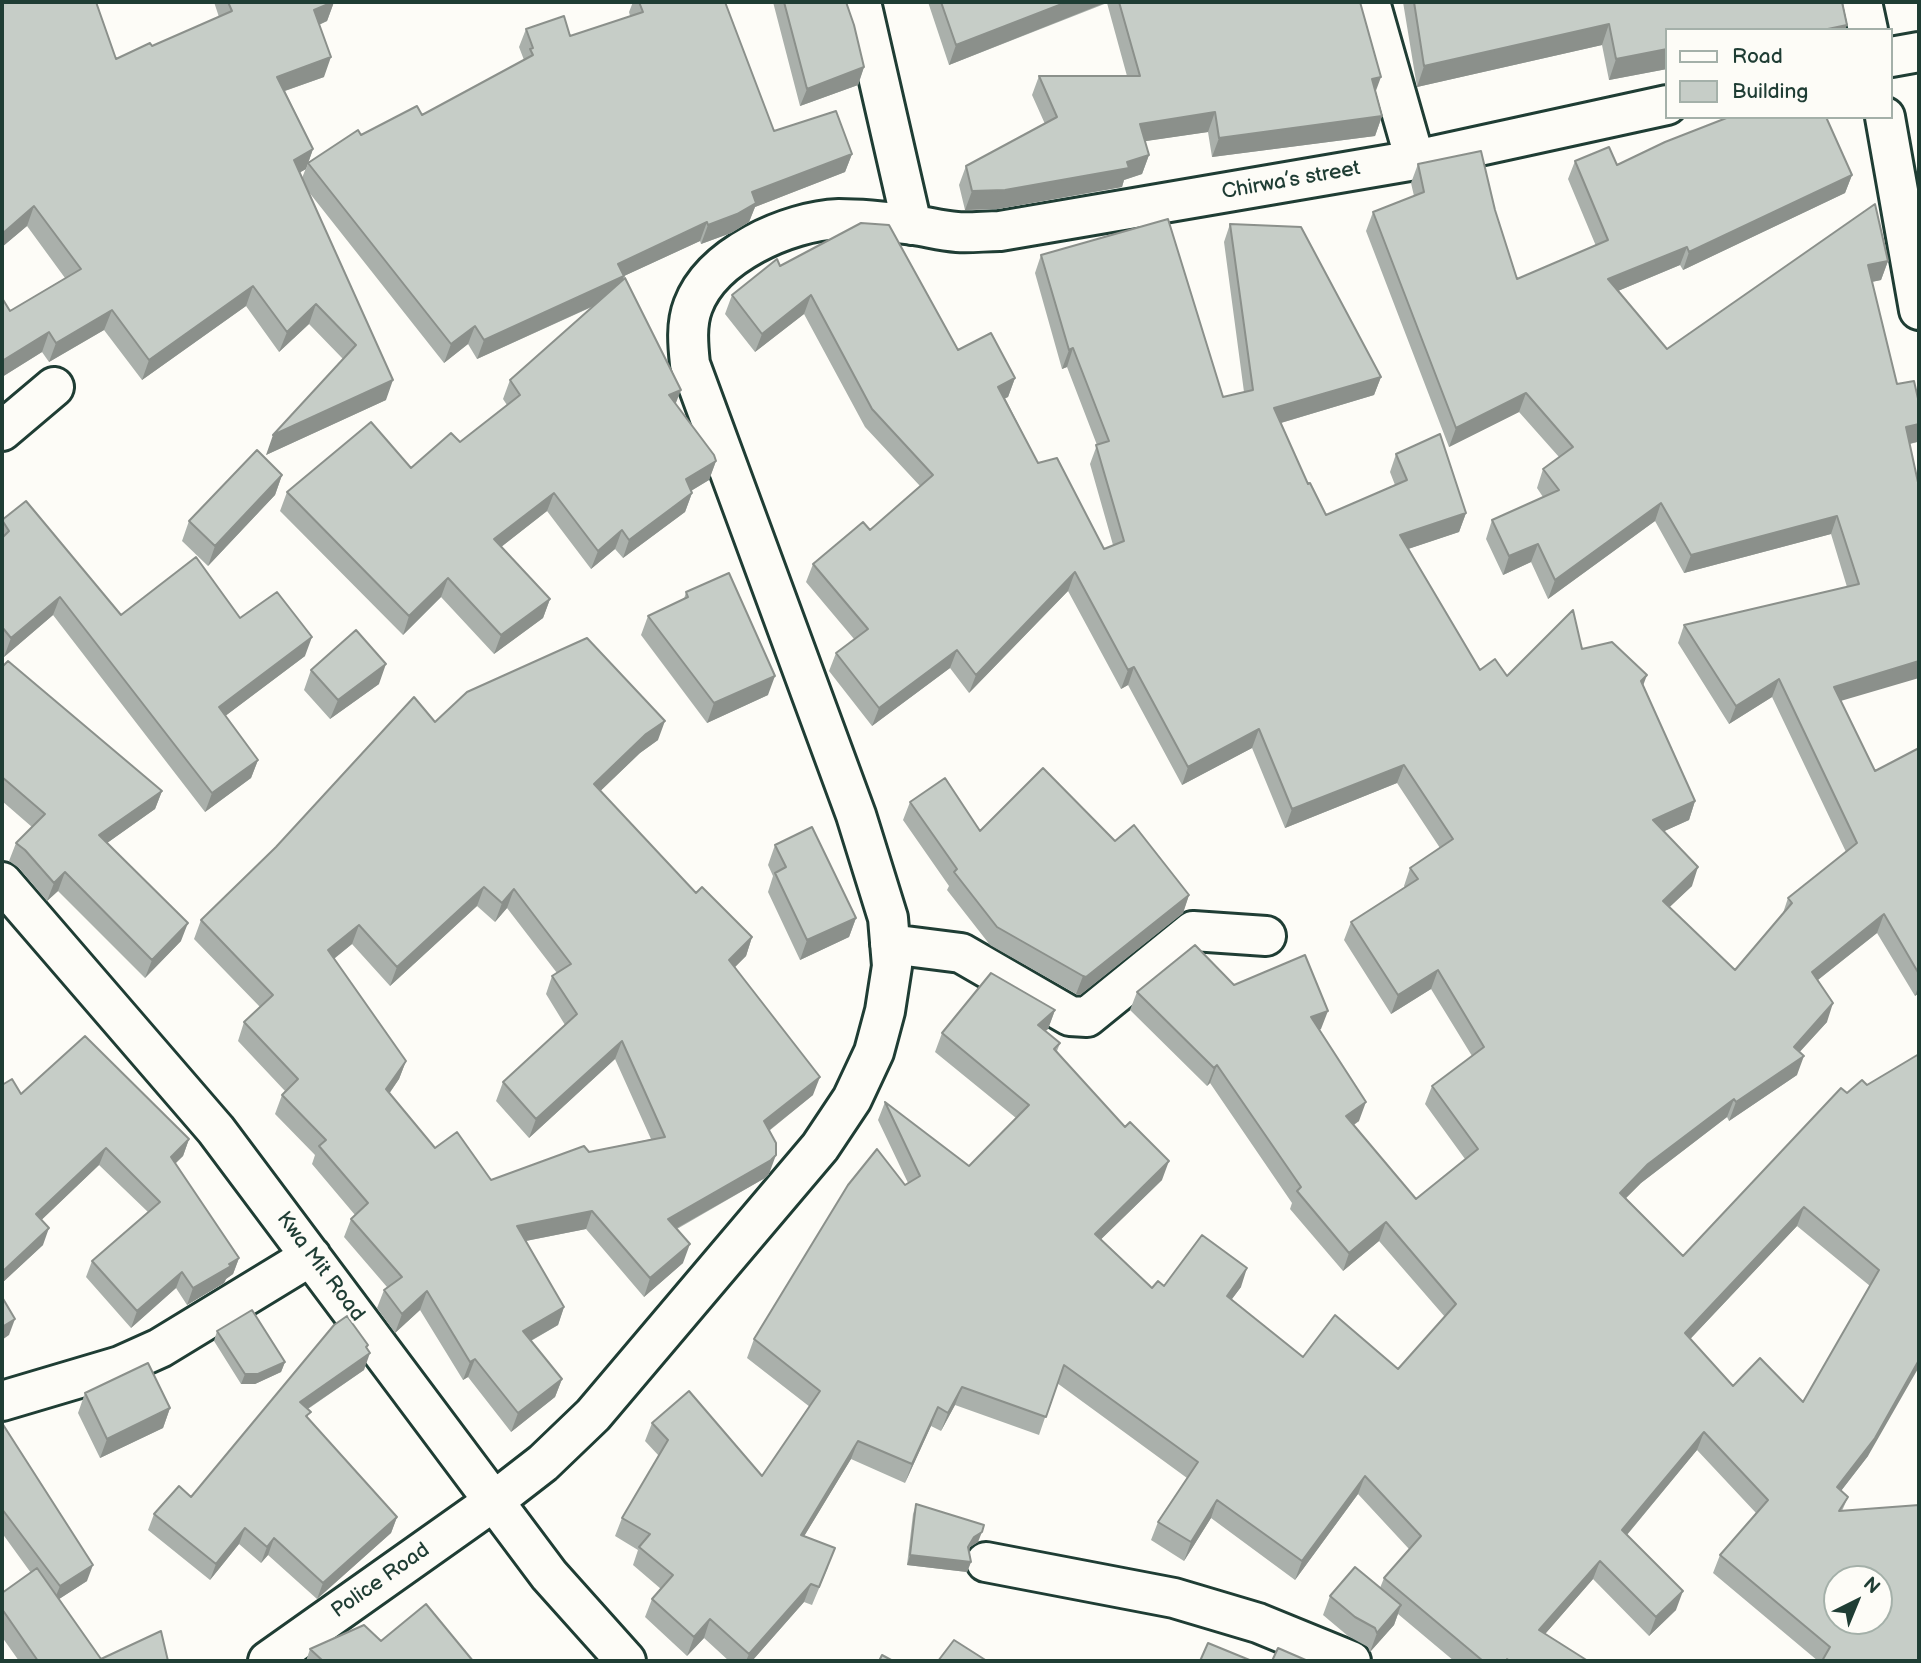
<!DOCTYPE html>
<meta charset="utf-8">
<style>
body{margin:0}
#map{position:relative;width:1921px;height:1663px;overflow:hidden;background:#fdfcf7;font-family:"Balsamiq Sans",sans-serif}
canvas{display:block}
.frame{position:absolute;inset:0;border:4px solid #1f3d34;pointer-events:none}
.legend{position:absolute;left:1665px;top:28px;width:228px;height:91px;box-sizing:border-box;background:#fdfcf7;border:2px solid #a4b0a9;margin:0;padding:9px 12px;list-style:none;font-size:21px;color:#1f3d34}
.legend li{display:flex;align-items:center;gap:14px;height:35px}
.legend b{width:35px;border:2px solid #a4b0a9}
.north{position:absolute;left:1823px;top:1565px;width:70px;height:70px;box-sizing:border-box;background:#fdfcf7;border:2px solid #a4b0a9;border-radius:50%;rotate:43deg;font-size:19px;font-weight:700;line-height:28px;text-align:center;color:#1f3d34}
.north::after{content:'';display:block;margin:auto;width:24px;height:32px;background:#1f3d34;clip-path:polygon(50% 0,100% 100%,50% 72%,0 100%)}
</style>
<div id="map">
<canvas width="1921" height="1663"></canvas>
<div class="frame"></div>
<ul class="legend">
<li><b style="height:9px;background:#fdfcf7"></b>Road</li>
<li><b style="height:19px;background:#c6cdc7"></b>Building</li>
</ul>
<div class="north">N</div>
</div>
<script>
const context = document.querySelector('canvas').getContext('2d');
context.lineJoin = 'round';
function strokePath(path, color, width, dash) {
  context.strokeStyle = color;
  context.lineWidth = width;
  context.lineCap = dash ? 'butt' : 'round';
  context.setLineDash(dash || []);
  context.stroke(path);
}
function paint(path, color) {
  context.fillStyle = color;
  context.fill(path, 'evenodd');
}
function drawText(font, color, halo, rows, align = 'center') {
  context.font = font + ' "Balsamiq Sans",sans-serif';
  context.lineWidth = 5;
  context.setLineDash([]);
  context.textBaseline = 'middle';
  context.strokeStyle = halo;
  context.fillStyle = color;
  for (const [text, x, y, turn = 0] of rows) {
    context.save();
    context.translate(x, y);
    context.rotate((+turn || 0) * Math.PI / 180);
    context.textAlign = isNaN(turn) ? turn : align;
    if (halo) context.strokeText(text, 0, 0);
    context.fillText(text, 0, 0);
    context.restore();
  }
}
const minor = new Path2D(`
 M861,2L912,225
 M1370,2L1415,160
 M1862,2L1868,30
 M1891,57L1919,52
 M1885,117L1919,310
 M2,431L54,387
 M2,882L216,1130L549,1575L626,1661
 M890,944L961,953L1070,1016L1087,1017L1193,931L1266,936
 M2,1401L120,1366L160,1348L311,1256
 M986,1562L1174,1598L1258,1623L1351,1661
 M268,1661L494,1501L543,1463L593,1415L820,1147L852,1099L874,1052L885,1011L892,966L888,918L856,815L690,364C688,345 686,324 693,306C712,255 788,221 839,219C863,219 890,222 914,225C928,227 942,231 957,232C971,233 985,231 1000,231L1415,160L1667,105`);
const wall = new Path2D(`
 M214,2H334L327,21L319,25L324,77L285,91L313,149L306,169L300,172L302,178L308,163L361,135L422,115L524,60L519,47L526,29L570,36L630,16L629,12L633,2H725L774,131L852,154L845,172L755,207L749,222L731,233L701,244L700,241L624,276L623,280L675,404L716,461L709,480L691,491L692,493L685,512L623,558L615,549L591,569L547,511L501,547L550,599L543,618L494,654L441,597L403,635L280,511L287,492L411,468L460,442L507,405L503,399L510,380L594,306L477,359L468,344L444,363L308,191L386,400L266,455L343,359L309,324L279,352L246,306L142,380L104,330L49,362L42,352L2,377V298L10,311L65,278L27,226L2,247L116,59L152,46L219,17Z
 M773,2H846L864,67L858,85L800,106Z
 M928,2H1360L1376,92L1382,116L1375,136L1212,157L1208,132L1145,141L1149,155L1142,174L1124,180L1122,187L998,209L965,210L959,185L966,166L1045,124L1032,95L1039,76H1127L1107,3L949,65Z
 M1403,2H1842L1667,30V69L1609,80L1602,45L1417,87Z
 M1575,161L1617,165L1852,175L1845,193L1683,270L1680,265L1618,291L1667,349L1888,261L1881,280L1872,282L1897,384L1917,442L1910,444L1841,701L1875,771L1919,748V993L1915,996L1877,933L1818,980L1827,1022L1799,1052L1797,1075L1729,1121L1727,1117L1641,1183L1626,1198L1683,1256L1847,1093L1867,1085L1919,1054L1868,1456L1841,1491L1848,1497L1842,1511L1919,1661H1818L1713,1573L1720,1555L1756,1513L1697,1450L1627,1535L1676,1610L1649,1636L1593,1579L1545,1634L1588,1661H1454L1398,1614L1394,1625L1370,1652L1368,1647L1348,1636L1323,1615L1330,1596L1380,1588L1384,1578L1409,1549L1358,1494L1295,1580L1211,1518L1184,1561L1151,1540L1158,1522L1187,1478L1057,1383L1039,1435L955,1405L941,1431L931,1426L905,1483L851,1459L804,1536L828,1567L812,1605L804,1602L752,1661H729L704,1638L687,1656L645,1617L652,1599L661,1589L633,1565L638,1550L615,1536L622,1518L659,1456L645,1441L652,1423L762,1476L810,1407L747,1358L754,1339L905,1185L908,1183L878,1120L885,1102L969,1166L1016,1118L935,1052L942,1033L1055,1010L1048,1029L1045,1031L1060,1043L1057,1051L1162,1180L1101,1239L1152,1288L1164,1286L1241,1287L1231,1300L1303,1357L1398,1369L1445,1317L1379,1241L1343,1271L1290,1209L1292,1203L1210,1083L1207,1086L1130,1010L1137,992L1234,985L1321,1029L1319,1030L1359,1121L1354,1125L1416,1199L1465,1159L1425,1104L1432,1086L1472,1056L1431,989L1391,1014L1344,940L1351,922L1405,888L1404,886L1410,868L1440,848L1397,783L1285,828L1252,748L1182,785L1128,685L1121,689L1068,591L969,693L950,668L872,726L829,671L836,653L854,639L806,582L813,564L870,530L920,486L865,427L804,314L755,352L725,314L732,295L780,266L1015,378L1008,397L1005,398L1038,463L1104,549L1113,545L1090,464L1097,445L1067,367L1062,369L1035,273L1041,255L1223,397L1244,392L1224,242L1230,224L1381,377L1374,395L1281,423L1308,484L1326,515L1395,485L1390,472L1396,454L1466,513L1459,532L1408,549L1480,670L1507,676L1582,649L1643,686L1695,801L1689,820L1664,831L1692,886L1669,907L1735,970L1782,916L1788,898L1846,852L1772,697L1729,724L1678,643L1684,625L1847,587L1831,534L1684,573L1655,521L1548,599L1531,562L1503,575L1486,539L1492,520L1543,497L1537,488L1543,469L1559,457L1519,412L1449,447L1366,231L1373,212L1414,196L1411,183L1418,164L1495,210L1517,279L1596,246L1568,179ZM1797,1226L1870,1286L1803,1402L1733,1386L1690,1339Z
 M282,475L275,495L208,566L182,541L189,521Z
 M2,520L121,615L240,618L305,656L225,716L258,760L251,778L205,812L53,615L4,657L2,653Z
 M686,592L768,695L707,723L641,635L648,616L684,599Z
 M2,667L162,791L155,809L107,843L181,941L145,978L58,891L47,901L19,868L9,861L16,843L32,827L2,801Z
 M311,670L379,684L330,719L304,690Z
 M435,722L658,740L640,753L600,791L696,893L752,937L746,956L735,967L813,1095L769,1131V1174L765,1178L677,1229L683,1263L644,1297L586,1229L526,1241L564,1307L558,1325L531,1341L562,1379L555,1397L511,1432L468,1377L463,1380L420,1310L395,1333L377,1308L384,1290L387,1287L344,1237L351,1219L355,1215L312,1164L315,1155L275,1114L282,1095L285,1091L238,1041L244,1022L260,1007L194,939L201,920ZM477,906L495,922L507,908L557,973L552,976L546,994L565,1025L503,1082L496,1101L529,1138L615,1059L651,1139L589,1152L491,1180L435,1148L389,1094L399,1079L406,1061L334,959L352,944L390,986Z
 M910,802L980,831L1115,841L1189,895L1183,913L1080,995L1076,994L990,945L947,890L949,886L903,820Z
 M775,845L856,918L849,937L800,960L768,892L773,876L768,865Z
 M2,1085L21,1094L189,1139L183,1156L175,1163L239,1258L233,1274L226,1279L224,1283L187,1305L176,1288L131,1328L86,1277L92,1261L148,1212L99,1165L41,1220L43,1245L2,1283Z
 M217,1331L285,1362L281,1372L255,1384H241L214,1341Z
 M367,1349L364,1370L308,1409V1418L397,1517L391,1533L317,1599L268,1555L261,1563L239,1544L210,1580L148,1530L154,1514L191,1497Z
 M85,1393L170,1408L163,1428L100,1458L78,1413Z
 M2,1423L87,1581L59,1599L101,1659L168,1661H19L2,1637V1593L31,1573L2,1533Z
 M916,1504L978,1542L970,1547L969,1550L971,1562L967,1572L907,1565L913,1514Z
 M381,1641L473,1661H306L310,1649Z`);
const shadedWall = new Path2D(`
 M334,2L327,21L307,30L314,10Z
 M1067,2H1107L949,65L956,45Z
 M1609,24L1602,45L1417,87L1424,66Z
 M1847,25L1845,30H1823Z
 M1667,49V69L1609,80L1616,59Z
 M331,57L324,77L270,96L277,77Z
 M864,67L858,85L800,106L807,89Z
 M1381,77L1374,96L1372,79Z
 M1215,112L1208,132L1133,143L1140,124Z
 M1382,116L1375,136L1212,157L1219,138Z
 M313,149L306,169L287,180L294,160Z
 M852,154L845,172L755,207L749,222L731,233L701,244L708,225L752,192Z
 M1149,155L1142,174L1124,180L1122,187L998,209L965,210L972,191L1127,162Z
 M1852,175L1845,193L1683,270L1689,252Z
 M34,206L27,226L2,247V234Z
 M707,222L700,241L624,276L617,295L477,359L484,340L618,264Z
 M1687,247L1680,265L1601,298L1608,279Z
 M1888,261L1881,280L1861,284L1868,265Z
 M253,286L246,306L142,380L149,360Z
 M811,295L804,314L755,352L762,334Z
 M316,304L309,324L279,352L287,332Z
 M112,310L104,330L49,362L56,343Z
 M475,326L468,344L444,363L451,344Z
 M49,332L42,352L2,377V361Z
 M1073,348L1067,367L1062,369L1069,350Z
 M1381,377L1374,395L1267,427L1274,408Z
 M1015,378L1008,397L992,405L998,387Z
 M393,380L386,400L266,455L273,435Z
 M681,390L674,408L669,395Z
 M1526,393L1519,412L1449,447L1456,428Z
 M1919,424V436L1917,442L1899,446L1906,427Z
 M716,461L709,480L679,498L686,479Z
 M282,475L275,495L208,566L215,546Z
 M554,493L547,511L487,558L494,539Z
 M692,493L685,512L623,558L629,540Z
 M1661,503L1655,521L1548,599L1555,580Z
 M1466,513L1459,532L1393,554L1400,535Z
 M1837,516L1831,534L1684,573L1691,555Z
 M622,530L615,549L591,569L598,551Z
 M1538,544L1531,562L1503,575L1509,556Z
 M1075,572L1068,591L969,693L976,675Z
 M448,578L441,597L403,635L409,616Z
 M60,597L53,615L4,657L11,638Z
 M550,599L543,618L494,654L501,635Z
 M312,637L305,656L212,726L219,707Z
 M957,650L950,668L872,726L879,708Z
 M1919,661V678L1827,705L1834,687Z
 M386,664L379,684L330,719L338,700Z
 M1134,667L1128,685L1121,689L1128,670Z
 M1647,675L1640,694L1641,681Z
 M775,676L768,695L707,723L714,703Z
 M1779,679L1772,697L1729,724L1736,706Z
 M665,721L658,740L640,753L588,803L594,784L646,734Z
 M1259,729L1252,748L1182,785L1188,767Z
 M258,760L251,778L205,812L212,793Z
 M1404,765L1397,783L1285,828L1292,809Z
 M162,791L155,809L93,853L99,835Z
 M1695,801L1689,820L1647,839L1653,820Z
 M1698,867L1692,886L1656,920L1663,901Z
 M65,872L58,891L47,901L54,883Z
 M484,887L477,906L390,986L397,967Z
 M514,889L507,908L495,922L502,903Z
 M1189,895L1183,913L1080,995L1076,994L1083,976Z
 M1884,914L1877,933L1805,990L1812,972Z
 M856,918L849,937L800,960L807,940Z
 M188,923L181,941L145,978L152,960Z
 M359,925L352,944L321,969L328,950Z
 M752,937L746,956L723,979L729,960Z
 M1438,970L1431,989L1391,1014L1398,995Z
 M1919,984V993L1915,996Z
 M1833,1003L1827,1022L1787,1066L1794,1047Z
 M1055,1010L1048,1029L1031,1044L1038,1025Z
 M1328,1011L1321,1029L1304,1036L1311,1017Z
 M622,1041L615,1059L529,1138L536,1119Z
 M1804,1056L1797,1075L1729,1121L1736,1102Z
 M406,1061L399,1079L379,1108L386,1089Z
 M1217,1065L1210,1083L1207,1086L1214,1068Z
 M820,1077L813,1095L757,1140L764,1121Z
 M1734,1099L1727,1117L1641,1183L1613,1211L1620,1193L1648,1164Z
 M1366,1102L1359,1121L1339,1134L1346,1116Z
 M189,1139L183,1156L165,1174L171,1157Z
 M106,1148L99,1165L30,1231L36,1214Z
 M776,1155L769,1174L765,1178L661,1237L668,1219Z
 M1169,1161L1162,1180L1088,1252L1095,1234Z
 M1804,1207L1797,1226L1678,1352L1685,1333Z
 M592,1211L586,1229L510,1244L517,1226Z
 M1386,1222L1379,1241L1343,1271L1349,1253Z
 M49,1228L43,1245L2,1283V1272Z
 M690,1244L683,1263L644,1297L650,1278Z
 M239,1258L233,1274L226,1279L224,1283L187,1305L193,1288Z
 M1247,1268L1241,1287L1220,1315L1227,1296Z
 M182,1272L176,1288L131,1328L137,1311Z
 M427,1291L420,1310L395,1333L402,1314Z
 M564,1307L558,1325L516,1349L523,1331Z
 M15,1319L9,1335L2,1340V1327Z
 M368,1345L364,1357L370,1353L364,1370L294,1418L300,1402Z
 M475,1359L468,1377L463,1380L470,1362Z
 M1919,1360V1367L1868,1456L1830,1505L1837,1487Z
 M285,1362L281,1372L255,1384H241L245,1374Z
 M562,1379L555,1397L511,1432L518,1413Z
 M962,1387L955,1405L941,1431L948,1413Z
 M938,1407L931,1426L905,1483L912,1464Z
 M170,1408L163,1428L100,1458L107,1439Z
 M1704,1432L1697,1450L1615,1549L1622,1530Z
 M858,1441L851,1459L794,1553L801,1535Z
 M1365,1476L1358,1494L1295,1580L1302,1561Z
 M1217,1500L1211,1518L1184,1561L1191,1542Z
 M397,1517L391,1533L317,1599L323,1583Z
 M245,1528L239,1544L210,1580L216,1564Z
 M982,1532L978,1542L970,1547L965,1557L974,1537Z
 M274,1538L268,1555L261,1563L267,1547Z
 M910,1555L971,1562L967,1572L907,1565Z
 M1600,1561L1593,1579L1532,1649L1539,1630Z
 M93,1565L87,1581L53,1603L60,1586Z
 M811,1584L804,1602L752,1661H746L749,1654Z
 M1683,1591L1676,1610L1649,1636L1656,1617Z
 M1401,1605L1394,1625L1370,1652L1377,1633Z
 M710,1619L704,1638L687,1656L694,1637Z`);
const building = new Path2D(`
 M2,2H96L116,59L150,43L152,46L232,11L228,2H333L314,10L331,57L277,77L313,149L294,160L393,380L273,435L356,345L316,304L287,332L253,286L149,360L112,310L56,343L49,332L2,361V298L10,311L81,269L34,206L2,234Z
 M639,2H725L774,131L836,111L852,154L752,192L756,203L737,214L708,225L707,222L618,264L624,276L484,340L475,326L451,344L308,163L358,130L361,135L417,106L422,115L533,55L530,49L533,48L526,29L564,16L570,36L643,12Z
 M784,2H846L854,25L864,67L807,89Z
 M941,2H1067L956,45Z
 M1119,2H1360L1381,77L1372,79L1382,116L1219,138L1215,112L1140,124L1149,155L1127,162L1129,168L1005,190L972,191L966,166L1057,117L1039,76H1140Z
 M1414,2H1842L1847,25L1823,30H1667V49L1616,59L1609,24L1424,66Z
 M1729,117H1826L1852,175L1689,252L1687,247L1608,279L1667,349L1875,204L1888,261L1868,265L1897,384L1914,381L1919,403V424L1906,427L1919,487V661L1834,687L1875,771L1919,748V974L1884,914L1812,972L1833,1003L1794,1047L1804,1056L1736,1102L1734,1099L1648,1164L1620,1193L1683,1256L1841,1088L1847,1093L1862,1080L1867,1085L1919,1054V1360L1875,1438L1837,1487L1848,1497L1839,1511L1919,1505V1661H1822L1830,1647L1720,1555L1768,1500L1704,1432L1622,1530L1683,1591L1656,1617L1600,1561L1539,1630L1588,1661H1510L1507,1659V1661H1483L1384,1578L1421,1536L1365,1476L1302,1561L1217,1500L1191,1542L1158,1522L1198,1462L1064,1365L1046,1417L962,1387L948,1413L938,1407L912,1464L858,1441L801,1535L835,1548L819,1587L811,1584L749,1654L710,1619L694,1637L652,1599L673,1575L639,1547L650,1534L622,1518L668,1440L652,1423L689,1391L762,1476L820,1391L754,1339L848,1185L877,1149L905,1185L920,1176L885,1102L969,1166L1029,1105L942,1033L991,973L1055,1010L1038,1025L1060,1043L1054,1049L1125,1127L1130,1122L1169,1161L1095,1234L1152,1288L1158,1281L1164,1286L1202,1235L1247,1268L1227,1296L1303,1357L1335,1315L1398,1369L1456,1304L1386,1222L1349,1253L1297,1191L1301,1187L1217,1065L1214,1068L1137,992L1195,945L1234,985L1305,955L1328,1011L1311,1017L1366,1102L1346,1116L1416,1199L1478,1149L1432,1086L1484,1047L1438,970L1398,995L1351,922L1418,879L1410,868L1453,839L1404,765L1292,809L1259,729L1188,767L1134,667L1128,670L1075,572L976,675L957,650L879,708L836,653L868,629L813,564L863,522L870,530L933,475L872,409L811,295L762,334L732,295L777,259L780,266L861,223L889,225L958,350L991,333L1015,378L998,387L1038,463L1057,458L1104,549L1124,541L1096,445L1109,441L1073,348L1069,350L1041,255L1168,219L1223,397L1253,390L1230,224L1301,227L1381,377L1274,408L1308,484L1310,483L1326,515L1407,480L1396,454L1440,434L1466,513L1400,535L1480,670L1495,659L1507,676L1573,610L1582,649L1612,642L1647,675L1641,681L1695,801L1653,820L1698,867L1663,901L1735,970L1792,903L1788,898L1857,843L1779,679L1736,706L1684,625L1859,584L1837,516L1691,555L1661,503L1555,580L1538,544L1509,556L1492,520L1559,490L1543,469L1573,447L1526,393L1456,428L1373,212L1424,192L1418,164L1481,151L1495,210L1517,279L1608,240L1575,161L1609,147L1617,165L1665,142ZM1804,1207L1879,1270L1803,1402L1760,1358L1733,1386L1685,1333ZM1837,1579H1879V1621H1837Z
 M625,278L681,390L669,395L714,455L716,461L686,479L692,493L629,540L622,530L598,551L554,493L494,539L550,599L501,635L448,578L409,616L287,492L371,422L411,468L451,433L460,442L520,395L510,380Z
 M257,450L282,475L215,546L189,521Z
 M26,501L121,615L196,557L240,618L277,592L312,637L219,707L258,760L212,793L60,597L11,638L2,627V538L9,531L2,520Z
 M729,573L775,676L714,703L648,616L688,597L686,592Z
 M356,630L386,664L338,700L311,670Z
 M587,638L665,721L646,734L594,784L696,893L702,887L752,937L729,960L820,1077L764,1121L776,1143V1155L771,1160L668,1219L690,1244L650,1278L592,1211L517,1226L564,1307L523,1331L562,1379L518,1413L475,1359L470,1362L427,1291L402,1314L384,1290L402,1277L351,1219L368,1203L319,1146L326,1140L282,1095L298,1079L244,1022L273,995L201,920L276,847L414,697L435,722L467,692ZM484,887L502,903L514,889L571,964L552,976L577,1014L503,1082L536,1119L622,1041L665,1137L589,1152L584,1146L491,1180L457,1132L435,1148L386,1089L406,1061L328,950L359,925L397,967Z
 M8,661L162,791L99,835L188,923L152,960L65,872L54,883L25,850L16,843L45,814L2,777V667Z
 M1043,768L1115,841L1134,825L1189,895L1086,977L1083,976L997,927L954,872L957,869L910,802L945,778L980,831Z
 M812,827L856,918L807,940L775,873L786,867L775,845Z
 M85,1036L189,1139L171,1157L239,1258L229,1264L231,1266L193,1288L182,1272L137,1311L92,1261L160,1202L106,1148L36,1214L49,1228L2,1272V1085L12,1079L21,1094Z
 M2,1297L15,1319L2,1327Z
 M252,1310L285,1362L258,1374H245L217,1331Z
 M347,1316L368,1345L366,1347L370,1353L300,1402L311,1412L306,1416L397,1517L323,1583L274,1538L267,1547L245,1528L216,1564L154,1514L179,1486L191,1497L334,1325Z
 M148,1363L170,1408L107,1439L85,1393Z
 M2,1423L93,1565L60,1586L2,1509Z
 M916,1504L984,1525L982,1532L974,1537L968,1547L971,1562L910,1555Z
 M1355,1567L1401,1605L1377,1633L1375,1628L1355,1617L1330,1596Z
 M37,1568L101,1659L161,1631L168,1661H38L2,1609V1593Z
 M426,1604L473,1661H323L310,1649L364,1625L381,1641Z
 M954,1640L987,1661H938Z
 M1208,1643L1252,1661H1200Z
 M1278,1648L1308,1661H1272Z
 M882,1655L893,1661H879Z`);
const streetNames = [
 ["Chirwa’s street",1291,181,-10],
 ["Kwa Mit Road",320,1267,53],
 ["Police Road",381,1581,-35]
];
strokePath(minor, '#1f3d34', 44);
strokePath(minor, '#fdfcf7', 38);
paint(wall, '#aab0ab');
paint(shadedWall, '#8b908b');
paint(building, '#c6cdc7');
strokePath(building, '#8b908b', 2);
drawText('21px', '#1f3d34', '#fdfcf7', streetNames);
</script>
